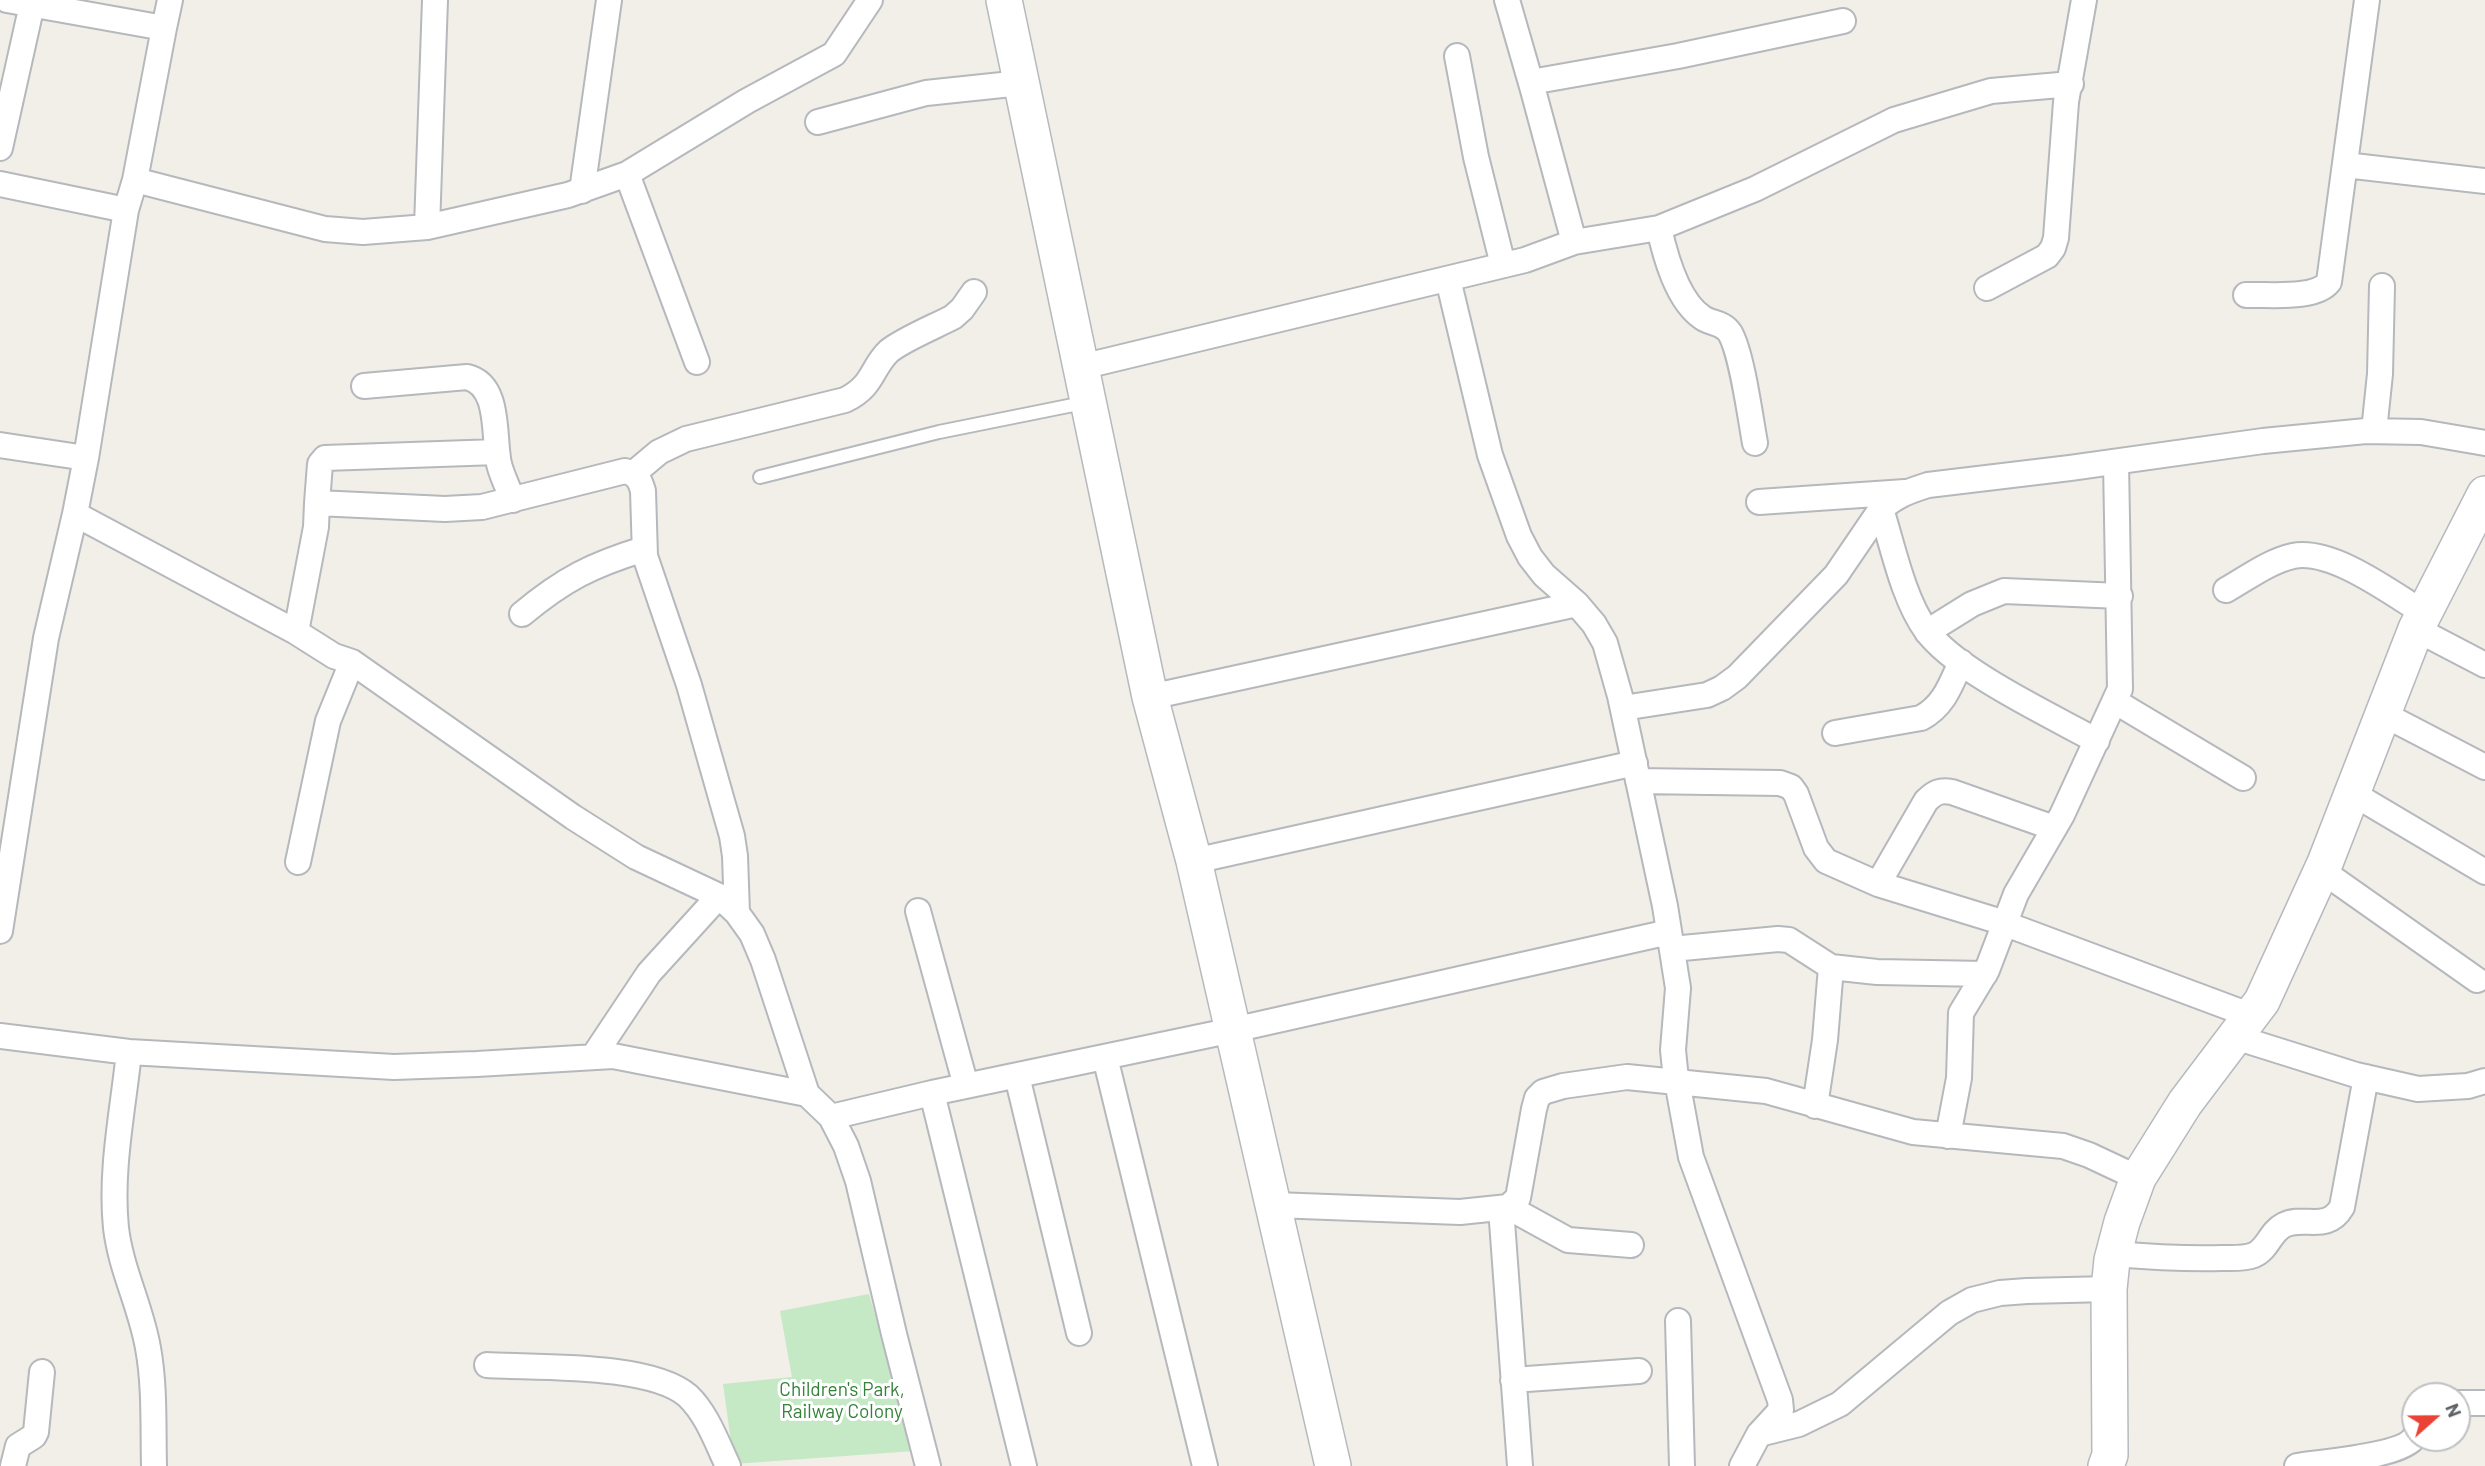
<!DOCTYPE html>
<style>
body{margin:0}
#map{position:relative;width:2485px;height:1466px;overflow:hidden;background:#f1efe8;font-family:Barlow,sans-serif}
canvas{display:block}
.north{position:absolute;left:2401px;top:1382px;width:70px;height:70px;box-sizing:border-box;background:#fff;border:2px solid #bfc1c3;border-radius:50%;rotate:69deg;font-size:19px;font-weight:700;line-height:28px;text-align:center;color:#5f6368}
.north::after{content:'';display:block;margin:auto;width:24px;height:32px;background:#ea4335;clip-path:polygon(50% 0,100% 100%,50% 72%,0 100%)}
</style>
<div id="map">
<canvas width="2485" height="1466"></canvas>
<div class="north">N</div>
</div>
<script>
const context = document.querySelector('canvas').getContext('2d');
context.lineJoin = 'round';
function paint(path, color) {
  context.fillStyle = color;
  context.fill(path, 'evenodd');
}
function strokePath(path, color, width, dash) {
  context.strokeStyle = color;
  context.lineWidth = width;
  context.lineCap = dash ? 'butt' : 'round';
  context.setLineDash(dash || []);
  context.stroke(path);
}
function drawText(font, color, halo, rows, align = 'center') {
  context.font = font + ' Barlow,sans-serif';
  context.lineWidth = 6;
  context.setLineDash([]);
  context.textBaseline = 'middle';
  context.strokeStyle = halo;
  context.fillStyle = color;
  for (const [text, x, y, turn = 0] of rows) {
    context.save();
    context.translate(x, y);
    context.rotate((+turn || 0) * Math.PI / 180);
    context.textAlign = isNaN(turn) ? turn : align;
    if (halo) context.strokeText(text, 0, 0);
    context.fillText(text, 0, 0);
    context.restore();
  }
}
const green = new Path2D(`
 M869,1294L914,1451L734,1464L723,1384L792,1377L780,1311Z`);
const lane = new Path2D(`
 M760,477L939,432L1088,402`);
const street = new Path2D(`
 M7,0L164,28L170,0
 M1507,0L1533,90L1574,242
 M164,28L135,180L126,210L86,458L75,514L296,632L334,656L352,662L573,817L636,857L719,896L737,913L752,934L763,960L807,1094L831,1117L846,1146L858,1181L894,1334L928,1466
 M1457,56L1476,157L1503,265
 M1531,82L1678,56L1843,21
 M818,122L926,93L1021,83
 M0,148L33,0
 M2345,165L2485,181
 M627,174L697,362
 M135,180L325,229L363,232L427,227L568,195L627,174L747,101L834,54L870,0
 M0,184L126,210
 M582,191L609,0
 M427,227L435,0
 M1659,228C1665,255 1677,301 1703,318C1712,324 1723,322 1730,333C1742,354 1750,416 1755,443
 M1448,279L1490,455L1519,536L1530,557L1544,575L1577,604L1594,624L1605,643L1620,696L1665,906L1678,988L1673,1050L1675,1070L1691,1157L1780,1400L1781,1410L1759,1434L1742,1466
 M1987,288L2047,256L2053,248L2056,238L2066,102L2084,0
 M2246,295C2268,294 2315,300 2329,282L2367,0
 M1081,367L1525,260L1574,242L1659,228L1755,189L1894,120L1991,91L2071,84
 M364,386L467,377C501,385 493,437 499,464C502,476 508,488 513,500
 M2374,431L2380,374L2382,286
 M0,445L86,458
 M634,473L659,452L686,439L845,400C874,386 871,368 889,351C904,339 936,326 953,317L962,309L974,292
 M1759,502L1905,492
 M317,503L320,464L325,458L497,452
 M1881,509C1893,547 1903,598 1926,630C1954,670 2052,716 2097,741
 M2226,590C2247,578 2270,561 2293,556C2332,548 2391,593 2424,613
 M522,614C564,579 592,565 644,549
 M2416,629L2485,665
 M296,632L316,527L317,503L445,509L482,507L625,471C637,474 640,480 643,491L645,556L689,685L732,836L735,856L737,913
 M1927,632L1972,604L2004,591L2120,596
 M1150,697L1577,604
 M2116,702L2243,778
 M1623,708L1707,695L1722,688L1737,677L1836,575L1881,509C1895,496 1909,491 1928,485L2070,468L2263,441L2366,431L2421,432L2485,443
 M2383,714L2485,767
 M1835,733L1921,718C1944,706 1951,684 1961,662
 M1638,781L1780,783L1791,787L1796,794L1816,848L1826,861L1878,884L1995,920L2252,1016
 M2352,793L2485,872
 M1194,861L1635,763
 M298,862L328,721L352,662
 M2321,870L2477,980
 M1878,884L1926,801C1935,792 1940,790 1952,792L2054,828
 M918,911L966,1086
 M0,931L46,638L75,514
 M1672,949L1778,939L1789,940L1831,967L1877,972L1985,974
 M0,1036L129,1052L394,1067L477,1064L613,1056L807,1094
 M2235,1037L2356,1075L2418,1089L2468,1086L2485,1081
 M129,1052C123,1110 110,1170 116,1228C121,1270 141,1307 148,1348C155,1386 153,1427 154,1466
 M593,1057L649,973L719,896
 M1105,1057L1205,1466
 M1017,1076L1079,1333
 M932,1093L1024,1466
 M1815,1106L1825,1040L1831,967
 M831,1117L932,1093L1233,1030L1669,932
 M1948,1136L1959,1078L1961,1013L1987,970L2016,894L2062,815L2120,689L2116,462
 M1275,1205L1460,1212L1508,1207L1518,1198L1534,1109L1537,1098L1543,1092L1563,1086L1627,1077L1766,1091L1913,1132L2063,1146L2089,1155L2138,1178
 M1508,1207L1568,1240L1631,1245
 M1501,1208L1520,1466
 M2113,1254C2150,1257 2185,1259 2222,1258C2232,1258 2244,1259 2254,1255C2268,1249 2270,1232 2284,1225C2304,1215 2327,1233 2342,1207L2366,1077
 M1678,1321L1682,1466
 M487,1365C536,1368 651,1363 688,1396C707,1414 717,1443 728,1466
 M1513,1380L1639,1371
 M2457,1403H2485
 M1759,1434L1799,1424L1840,1404L1949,1313L1972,1300L2000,1293L2027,1291L2109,1289
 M13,1466L18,1446L34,1436L36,1432L42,1372
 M2297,1466C2321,1462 2405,1456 2415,1436`);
const secondary = new Path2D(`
 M1004,0L1150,697L1194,861L1333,1466
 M2106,1466L2110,1455L2109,1289L2112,1260L2122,1222L2138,1178L2185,1103L2262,1001L2325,863L2416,629L2485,494`);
const parkNames = [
 ["Children's Park,",842,1390],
 ["Railway Colony",842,1412]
];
paint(green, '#c5e8c5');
strokePath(lane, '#b5b8bc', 16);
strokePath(street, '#b5b8bc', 28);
strokePath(secondary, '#b6babf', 38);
strokePath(lane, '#fff', 12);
strokePath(street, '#fff', 24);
strokePath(secondary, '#fff', 35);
drawText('19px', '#348238', '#fff', parkNames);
</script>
